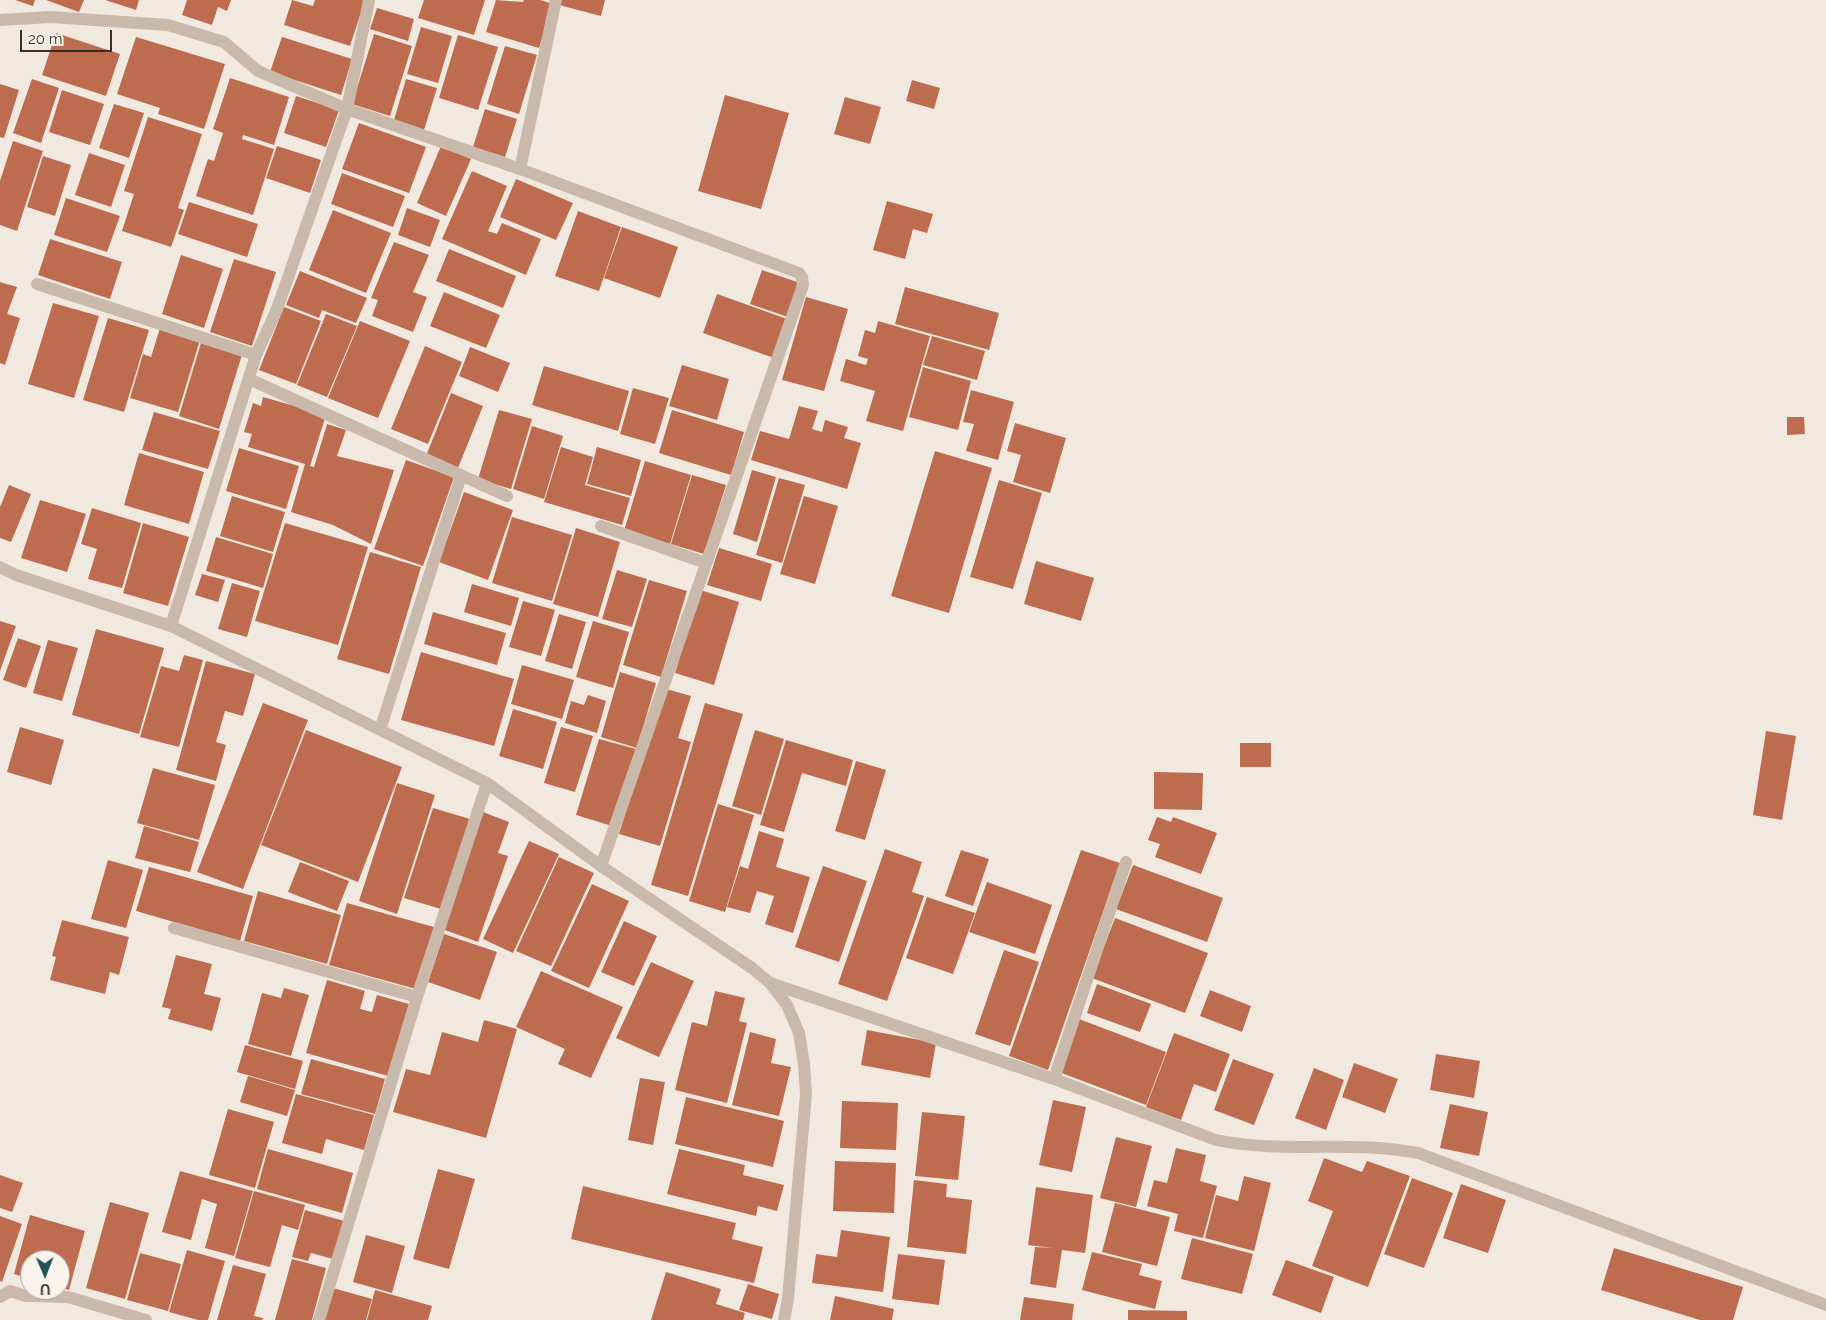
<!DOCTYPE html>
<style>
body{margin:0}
#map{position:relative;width:1826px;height:1320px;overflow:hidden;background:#f1e9df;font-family:Raleway,sans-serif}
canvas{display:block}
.north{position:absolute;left:20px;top:1250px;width:50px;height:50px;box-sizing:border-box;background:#f9f3eb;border:1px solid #aba49e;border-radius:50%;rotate:179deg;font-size:14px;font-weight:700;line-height:20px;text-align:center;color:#372e2a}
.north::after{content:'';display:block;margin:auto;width:18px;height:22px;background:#225256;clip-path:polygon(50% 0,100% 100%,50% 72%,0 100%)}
.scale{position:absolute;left:20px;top:30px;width:92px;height:22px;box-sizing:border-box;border:2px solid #372e2a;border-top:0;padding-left:6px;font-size:15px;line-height:18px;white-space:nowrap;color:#372e2a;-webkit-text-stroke:4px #f9f3eb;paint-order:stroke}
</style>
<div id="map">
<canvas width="1826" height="1320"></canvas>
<div class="north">U</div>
<div class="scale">20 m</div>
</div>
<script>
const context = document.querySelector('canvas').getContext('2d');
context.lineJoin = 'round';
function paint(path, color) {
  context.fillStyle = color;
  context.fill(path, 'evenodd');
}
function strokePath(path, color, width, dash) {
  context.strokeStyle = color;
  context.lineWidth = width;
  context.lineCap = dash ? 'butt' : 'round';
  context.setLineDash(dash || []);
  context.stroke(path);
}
const building = new Path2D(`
 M15,0H35L33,6Z
 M46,0H84L79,12Z
 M105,0H139L136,10Z
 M187,0H231L227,11L218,7L212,25L182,15Z
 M292,0L313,6L315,0H365L350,46L284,25Z
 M424,0H485L474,35L418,18Z
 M496,0L523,2L524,0H540L553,4L539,48L486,32Z
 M560,0H605L601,16L559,5Z
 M377,8L414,19L408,41L370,29Z
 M421,27L452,36L438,83L407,74Z
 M56,33L120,54L106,96L42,75Z
 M374,34L412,46L390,116L352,104Z
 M458,35L498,47L478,110L439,98Z
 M136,37L225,64L204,129L158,114L160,108L117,94Z
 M282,37L352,59L341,95L270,72Z
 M505,46L537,55L519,114L487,104Z
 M230,78L289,97L274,145L243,135L242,139L274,149L253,215L196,196L208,159L214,161L223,133L213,129Z
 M32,79L59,88L41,143L13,133Z
 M406,79L437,88L424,130L394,120Z
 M912,80L940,88L934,109L906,101Z
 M0,84L19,90L4,138L0,137Z
 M62,90L104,104L90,145L49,132Z
 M725,95L789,113L761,209L698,191Z
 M296,96L339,110L326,147L284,133Z
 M845,97L881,107L870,144L834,134Z
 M114,104L144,113L129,158L99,148Z
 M485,109L517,119L505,157L473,147Z
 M148,117L202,134L178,208L184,210L171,247L122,231L134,194L124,191Z
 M359,123L426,147L409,193L342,169Z
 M13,141L43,151L17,231L0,225V181Z
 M277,146L321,160L310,193L266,178Z
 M441,146L471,159L446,216L417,203Z
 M89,153L125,165L111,207L75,195Z
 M43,156L71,165L55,216L27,207Z
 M472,171L507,186L488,231L497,234L502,223L541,239L526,275L442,239Z
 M342,173L405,196L393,227L331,204Z
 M516,179L573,203L556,240L500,217Z
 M66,198L120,216L107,252L54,235Z
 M887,201L933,214L927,233L913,229L905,259L873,250Z
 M189,202L258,224L247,257L178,234Z
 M407,208L440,220L430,247L398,235Z
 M333,210L391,233L366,293L309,270Z
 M578,211L621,227L599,291L555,276Z
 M622,227L678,247L660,298L604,278Z
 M50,239L122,262L110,299L38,275Z
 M394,242L429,255L413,292L427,297L413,332L372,316L378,300L371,298Z
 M449,249L516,276L503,308L436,281Z
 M181,255L223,269L204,328L162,314Z
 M234,259L276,272L252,346L210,332Z
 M762,270L800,283L788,317L750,304Z
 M300,271L367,298L356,323L322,310L319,318L286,305Z
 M0,282L17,287L7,314L20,318L5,365L0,363Z
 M905,287L999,313L989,350L895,324Z
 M444,292L500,315L486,348L430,326Z
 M717,294L787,319L774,358L703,333Z
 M806,297L848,309L824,391L782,380Z
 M53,303L99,316L74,398L28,384Z
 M284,307L321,321L296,384L259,370Z
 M326,314L357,326L327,397L297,385Z
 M108,318L149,330L124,412L83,400Z
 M360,321L410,341L378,418L328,398Z
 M878,321L930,336L903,431L866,421L875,391L840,381L846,359L866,365L868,359L858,356L865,330L875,333Z
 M160,328L200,340L178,412L130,398L143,354L151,357Z
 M932,336L985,351L977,380L923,365Z
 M201,343L242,355L219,429L179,416Z
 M425,346L462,362L428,444L391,429Z
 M470,347L510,363L498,392L459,376Z
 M682,365L729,379L717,420L669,406Z
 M544,366L629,391L618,431L532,405Z
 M923,367L971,381L958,430L909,417Z
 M633,388L669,398L655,444L620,434Z
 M971,390L1014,402L998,460L966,451L974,424L963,422Z
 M451,393L483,406L458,468L426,456Z
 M263,397L326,415L310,466L314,467L327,424L346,430L337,456L394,470L371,544L333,525L291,512L305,464L248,447L252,434L244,432L253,403L261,406Z
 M799,406L818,411L812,429L822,432L825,420L848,427L844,438L861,443L847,489L751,460L760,431L789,439Z
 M499,410L532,419L511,489L478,479Z
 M672,410L744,432L731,475L659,453Z
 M154,412L220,431L208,469L142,450Z
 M1787,417H1804L1805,434L1787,435Z
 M1015,423L1066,438L1050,493L1013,482L1021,455L1007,451Z
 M532,426L563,436L544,499L513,489Z
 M561,447L593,457L585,485L630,498L622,525L544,502Z
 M597,447L641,460L631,496L587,484Z
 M239,448L299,466L286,509L226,491Z
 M935,451L992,468L949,613L891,596Z
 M139,453L204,472L189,524L124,505Z
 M406,460L454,477L423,566L374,549Z
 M645,461L691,475L670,544L624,531Z
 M752,470L776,477L757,542L733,534Z
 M692,475L726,485L704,554L671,544Z
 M779,478L805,485L782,563L756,555Z
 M999,480L1042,493L1013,589L970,577Z
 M9,485L31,494L11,542L0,538V507Z
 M464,492L513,510L488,580L439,562Z
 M232,496L285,512L273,552L220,536Z
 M804,496L838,506L815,584L780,574Z
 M40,500L86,514L67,572L21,558Z
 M92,508L141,523L122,588L88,579L97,549L81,544Z
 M512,517L572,535L552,601L492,583Z
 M143,523L189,537L168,606L123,593Z
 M285,523L368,547L338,645L255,621Z
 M576,528L620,542L598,617L553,604Z
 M216,537L273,554L263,588L206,571Z
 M719,548L772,564L761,601L707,585Z
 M370,552L421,567L389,674L337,659Z
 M1036,561L1094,578L1081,621L1024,604Z
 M617,570L647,579L632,627L602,619Z
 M202,574L225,580L218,602L195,595Z
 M649,580L687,591L661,677L623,665Z
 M232,583L260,591L247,637L218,629Z
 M472,584L519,598L511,626L464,612Z
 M700,590L739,602L714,685L675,673Z
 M523,601L555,610L541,656L509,647Z
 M433,612L506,633L497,665L424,644Z
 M559,614L586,622L572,669L545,661Z
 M0,621L16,626L0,671Z
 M593,621L629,632L613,688L576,677Z
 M96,629L164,648L139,734L72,715Z
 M18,638L41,646L26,688L3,680Z
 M48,640L78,648L62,701L33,693Z
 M421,652L514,679L494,746L401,720Z
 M184,655L203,660L179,747L140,737L161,666L179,671Z
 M206,661L255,674L243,716L225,711L216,742L226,745L216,781L176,770Z
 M522,665L574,680L562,719L511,704Z
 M620,672L656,683L637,748L601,737Z
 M663,688L691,696L678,738L691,742L660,846L619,834Z
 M588,695L606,701L597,733L565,723L571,701L584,705Z
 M263,703L308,720L243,889L197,872Z
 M705,703L743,714L688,896L651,885Z
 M513,709L557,722L543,769L499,756Z
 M20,727L64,740L51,785L7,772Z
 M561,727L593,736L575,792L544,783Z
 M306,730L402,767L358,882L261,845Z
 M755,730L784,739L761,815L732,806Z
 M1766,731L1796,736L1782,820L1753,815Z
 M599,739L636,749L612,826L576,815Z
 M786,740L853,760L846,786L802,773L784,832L760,825Z
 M1240,743H1271V767H1240Z
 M856,761L886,770L865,840L835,831Z
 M153,768L215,785L199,840L137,823Z
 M1154,772L1203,773L1202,810L1154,809Z
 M397,783L435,795L397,914L359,901Z
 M718,804L754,815L725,912L689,901Z
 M433,808L470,819L441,909L404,898Z
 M483,812L509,822L498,853L508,856L478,942L442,929Z
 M1157,817L1171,822L1173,817L1217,833L1201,874L1155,857L1160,844L1148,840Z
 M144,826L199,842L190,872L135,858Z
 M759,831L784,839L776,867L810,877L793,933L765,924L774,896L757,891L750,913L727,907L740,866L748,869Z
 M529,841L559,854L513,953L483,939Z
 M885,849L922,862L912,892L924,896L887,1001L838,984Z
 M961,850L989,859L973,906L945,896Z
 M1081,850L1120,863L1048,1070L1009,1056Z
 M559,857L594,873L551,966L516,951Z
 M108,860L143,870L126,928L91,919Z
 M300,862L349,881L337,911L288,892Z
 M1133,865L1223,898L1207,942L1116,909Z
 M823,866L867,881L839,962L795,947Z
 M149,867L253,896L240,941L136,911Z
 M987,882L1052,905L1035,954L969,932Z
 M592,884L629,901L589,988L551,971Z
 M258,891L341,915L327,964L244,941Z
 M927,897L975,913L953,974L906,958Z
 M347,903L434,927L416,989L329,965Z
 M1115,918L1208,953L1185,1013L1092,978Z
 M62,920L129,937L119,975L110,972L105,994L50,980L56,957L52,956Z
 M624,921L657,936L634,986L601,972Z
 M444,934L497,952L480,1000L428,982Z
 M1004,950L1039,962L1010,1046L975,1034Z
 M176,955L212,964L204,994L221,998L212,1031L168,1019L171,1009L162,1007Z
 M651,962L694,981L659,1057L616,1038Z
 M541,971L623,1007L591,1078L558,1064L565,1049L516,1027Z
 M327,980L365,991L360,1009L372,1012L377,995L409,1004L388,1076L306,1053Z
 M1097,984L1151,1004L1140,1032L1087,1013Z
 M284,988L309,995L291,1056L248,1044L262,993L281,998Z
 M1210,990L1251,1006L1242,1032L1200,1016Z
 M715,991L745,998L739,1021L747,1023L727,1103L675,1090L692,1022L707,1026Z
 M1079,1019L1166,1052L1146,1105L1059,1072Z
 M484,1020L517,1029L486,1138L393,1112L406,1069L430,1075L442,1032L478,1042Z
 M867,1030L936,1043L930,1078L861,1065Z
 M750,1032L776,1039L771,1063L791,1067L779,1116L732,1105Z
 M1174,1033L1230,1054L1216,1092L1194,1084L1181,1120L1146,1107Z
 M245,1045L303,1061L295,1089L237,1072Z
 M1436,1054L1480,1061L1474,1098L1430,1090Z
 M311,1059L385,1079L375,1114L301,1094Z
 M1233,1059L1274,1074L1254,1125L1214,1110Z
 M1354,1063L1398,1079L1385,1113L1342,1097Z
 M1314,1068L1344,1080L1326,1130L1295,1118Z
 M248,1076L295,1090L287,1116L240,1102Z
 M640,1078L665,1082L653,1145L628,1140Z
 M296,1094L374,1115L364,1150L326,1139L322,1154L282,1143Z
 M686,1097L784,1121L773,1167L675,1144Z
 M1053,1100L1086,1107L1072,1172L1039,1165Z
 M842,1101L898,1103L896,1150L840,1148Z
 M1450,1104L1488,1112L1479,1156L1440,1148Z
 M228,1109L274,1122L255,1188L209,1175Z
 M922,1112L965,1116L958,1180L915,1176Z
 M1116,1137L1152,1146L1136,1207L1100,1198Z
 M1176,1148L1206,1155L1200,1181L1217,1186L1203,1238L1174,1231L1178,1214L1147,1206L1154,1180L1167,1183Z
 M268,1149L353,1173L342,1213L257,1189Z
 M679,1149L745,1165L743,1175L784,1185L777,1211L758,1206L756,1216L667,1194Z
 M1324,1158L1362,1172L1367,1161L1410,1176L1368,1287L1312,1266L1333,1211L1308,1201Z
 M835,1161L896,1163L894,1213L833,1211Z
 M438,1169L475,1179L449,1269L413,1259Z
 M180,1171L253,1191L234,1256L205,1248L217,1204L202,1199L191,1240L162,1232Z
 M0,1175L23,1183L12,1212L0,1208Z
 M1244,1176L1271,1183L1254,1251L1205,1238L1216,1195L1238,1201Z
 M1412,1178L1453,1193L1424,1268L1384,1254Z
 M914,1180L947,1184L946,1197L972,1200L966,1254L907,1247Z
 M1461,1184L1506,1200L1488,1253L1443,1238Z
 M583,1186L736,1223L732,1239L763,1247L754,1283L571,1239Z
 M1036,1187L1093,1195L1085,1253L1062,1250L1056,1288L1030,1284L1035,1247L1053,1248L1028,1245Z
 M254,1191L305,1205L298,1230L282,1225L270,1267L235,1258Z
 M110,1202L149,1213L125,1299L86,1288Z
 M1115,1203L1170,1217L1157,1266L1102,1252Z
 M305,1210L344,1221L333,1259L311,1253L308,1261L292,1257Z
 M30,1215L85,1231L69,1290L60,1287V1260H30V1279L14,1274Z
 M0,1216L22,1224L2,1282L0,1281Z
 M841,1230L890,1237L883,1292L812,1283L816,1254L837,1257Z
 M366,1235L405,1246L392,1293L353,1282Z
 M1192,1238L1253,1254L1242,1294L1181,1279Z
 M1614,1248L1743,1287L1733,1320H1700L1601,1290Z
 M187,1250L225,1261L208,1320H198L169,1312Z
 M1092,1252L1142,1264L1139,1275L1162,1281L1155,1309L1082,1290Z
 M140,1253L181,1264L168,1311L127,1300Z
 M898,1254L945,1260L939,1305L892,1299Z
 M292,1259L326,1268L312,1320H275Z
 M1286,1260L1334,1277L1321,1313L1272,1295Z
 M233,1265L266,1274L254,1316L263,1318L262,1320H217Z
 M666,1272L721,1289L716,1304L745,1313L743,1320H651Z
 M748,1284L779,1294L772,1319L739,1310Z
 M333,1288L372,1299L366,1320H324Z
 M375,1290L432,1306L428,1320H367Z
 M835,1296L894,1309L892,1320H830Z
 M1024,1297L1074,1304L1072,1320H1020Z
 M1128,1310L1187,1311V1320H1128Z`);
const street = new Path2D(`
 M0,20L51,17L168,25L224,42L258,71L347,109L520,169L799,273L802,277L803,285L601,866
 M520,169L556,0
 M37,284L256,355
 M249,379L507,496
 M601,526L706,563
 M0,567L16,575L171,626L487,783L601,866L752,968L770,983L787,1005L799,1033L804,1064L806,1094L788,1299L784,1320
 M171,626L256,355L277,309L347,109L369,0
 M380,730L461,476
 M174,928L417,997
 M770,983L1054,1079L1216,1140C1283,1154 1351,1140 1418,1153L1826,1305
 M1054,1079L1126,862
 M0,1297L10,1291L26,1296L68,1297L146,1320
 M319,1320L417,997L487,783`);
paint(building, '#be6c50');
strokePath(street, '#c9b9ab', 12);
</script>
